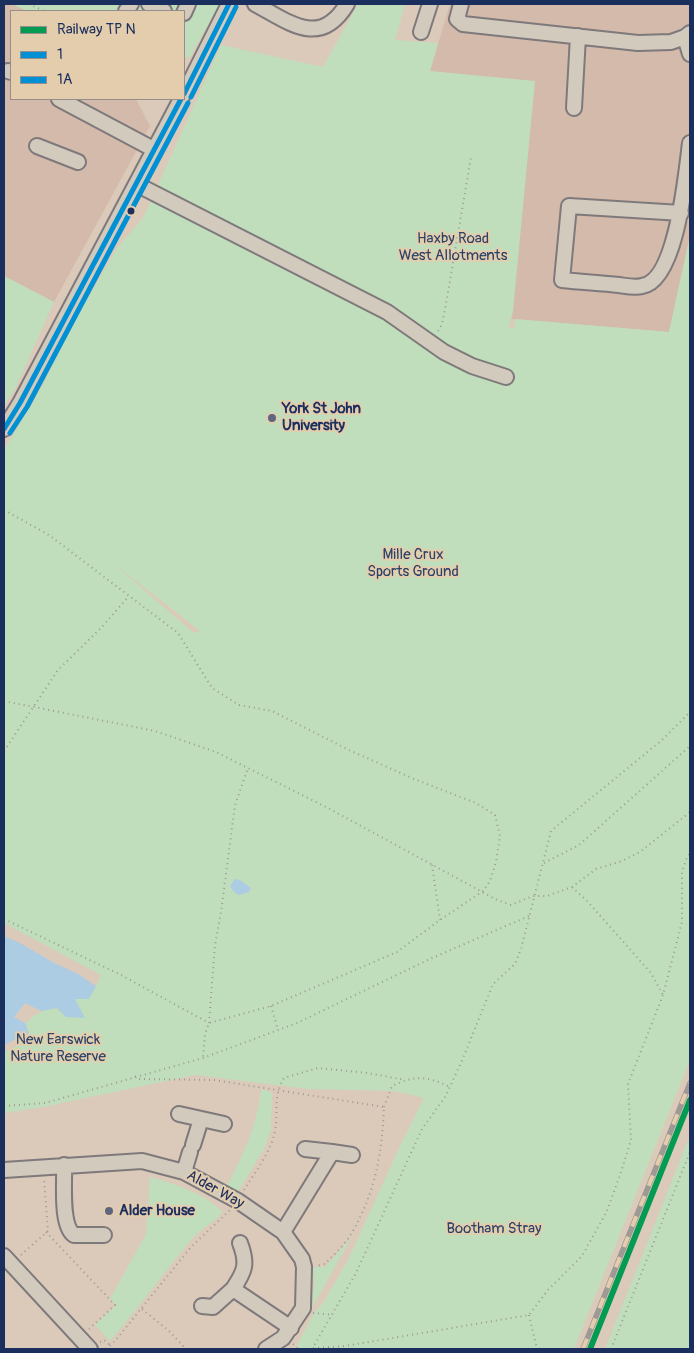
<!DOCTYPE html>
<style>
body{margin:0}
#map{position:relative;width:694px;height:1353px;overflow:hidden;background:#dbc9ba;font-family:Pangolin,sans-serif}
canvas{display:block}
.frame{position:absolute;inset:0;border:5px solid #1b2f5e;pointer-events:none}
.legend{position:absolute;left:10px;top:10px;width:175px;height:90px;box-sizing:border-box;background:#e4cdad;border:1px solid #948e8d;margin:0;padding:6px 9px;list-style:none;font-size:15px;color:#1b2f5e}
.legend li{display:flex;align-items:center;gap:10px;height:25px}
.legend b{width:25px;border:1px solid #948e8d}
</style>
<div id="map">
<canvas width="694" height="1353"></canvas>
<div class="frame"></div>
<ul class="legend">
<li><b style="height:6px;background:#039a52"></b>Railway TP N</li>
<li><b style="height:6px;background:#0090d3"></b>1</li>
<li><b style="height:6px;background:#0090d3"></b>1A</li>
</ul>
</div>
<script>
const context = document.querySelector('canvas').getContext('2d');
context.lineJoin = 'round';
function paint(path, color) {
  context.fillStyle = color;
  context.fill(path, 'evenodd');
}
function strokePath(path, color, width, dash) {
  context.strokeStyle = color;
  context.lineWidth = width;
  context.lineCap = dash ? 'butt' : 'round';
  context.setLineDash(dash || []);
  context.stroke(path);
}
function drawText(font, color, halo, rows, align = 'center') {
  context.font = font + ' Pangolin,sans-serif';
  context.lineWidth = 4;
  context.setLineDash([]);
  context.textBaseline = 'middle';
  context.strokeStyle = halo;
  context.fillStyle = color;
  for (const [text, x, y, turn = 0] of rows) {
    context.save();
    context.translate(x, y);
    context.rotate((+turn || 0) * Math.PI / 180);
    context.textAlign = isNaN(turn) ? turn : align;
    if (halo) context.strokeText(text, 0, 0);
    context.fillText(text, 0, 0);
    context.restore();
  }
}
const built = new Path2D(`
 M4,4H220L190,57L184,58V11H11V99H136L150,126L54,302L4,276Z
 M450,4H690V236L669,332L511,319L513,311L430,71Z`);
const green = new Path2D(`
 M12,4H220L190,57L184,58V11H27Z
 M358,4H405L395,40L438,43L430,71L535,81L513,311L509,328H514L515,319L669,332L690,236V1060L574,1349H295L314,1313L323,1303L348,1260L400,1146L424,1098L394,1091L308,1089L195,1075L43,1107L4,1113V1052L24,1043L29,1033L25,1023C51,1002 55,1007 84,1018L75,999L96,986L101,975L4,923V450L43,385L71,327L117,248L143,218L221,45L323,67ZM113,563L200,631L194,633Z
 M4,276L54,302L15,389L4,406Z
 M261,1089L271,1092L272,1095L271,1130L264,1149L238,1192L227,1186C244,1153 257,1126 261,1089Z
 M690,1135V1349H605Z
 M150,1177C170,1182 209,1195 222,1212L219,1217L200,1231L189,1242L138,1307L110,1341L95,1325L116,1305L110,1299L146,1234Z
 M352,1236L312,1308L314,1285L313,1268L326,1266Z`);
const water = new Path2D(`
 M235,879L240,880L251,888L249,892L239,895L234,892L230,886Z
 M4,936L20,943L54,963L78,974L96,986L89,999H75L85,1018L66,1017L57,1008L41,1011L25,1003L14,1017L25,1023L29,1033L4,1045Z`);
const path = new Path2D(`
 M29,4L44,11
 M438,331L442,324L446,304L471,157
 M4,510L49,535L178,633L212,688L239,705L272,711L349,750L414,779L476,803L495,815L500,836L496,862L490,881L483,891L440,920L397,952L271,1006L209,1023L205,1034L203,1058
 M4,701L155,731L216,752L328,808L497,900L511,905L533,896H547L572,887L596,869L622,861L640,852L690,812
 M4,751L58,670L101,628L129,596
 M544,863L579,845L690,746
 M432,865L440,920
 M572,887L588,902L651,973L663,995
 M4,919L119,974L209,1023L215,945L221,912L235,805L248,768
 M271,1006L278,1030
 M135,1076L139,1079L214,1080L384,1107C382,1155 375,1194 350,1236C344,1246 333,1255 325,1264L317,1266
 M4,1106L45,1103L203,1058L297,1023L432,958L529,916
 M384,1107L392,1086C415,1075 427,1076 450,1087
 M244,1190C255,1172 271,1152 275,1131C279,1110 272,1099 284,1078L318,1068L368,1073L405,1080
 M46,1232L115,1305L89,1329
 M21,1255L48,1231L44,1179
 M142,1309L169,1331L186,1349
 M313,1313L333,1315
 M529,1315L537,1349
 M100,1342L104,1340L110,1345
 M293,1344L299,1349
 M313,1348L345,1346L529,1315L548,1290L582,1256L607,1211L621,1172L631,1140L628,1084L663,995L682,922V872L687,857L690,854
 M106,1349L115,1341L191,1247L230,1210
 M312,1349L356,1273L422,1129L445,1097L461,1063L493,984L515,964L521,949L551,831L662,740L690,712
 M611,1349L690,1152`);
const minor = new Path2D(`
 M149,4L164,11
 M255,4C289,22 320,49 347,4
 M461,4L457,19L463,24L638,43L671,42L685,37L690,33
 M126,11L131,4
 M184,13L188,4
 M421,32L430,4
 M685,37L690,54
 M8,71L11,72
 M184,94L229,4
 M59,99L155,150
 M574,108L578,36
 M37,146L78,162
 M136,184L387,312L444,352L472,366L506,377
 M681,213L569,206L562,280C581,282 600,283 619,285C626,286 635,288 642,286C677,281 686,173 690,143
 M4,429L20,403L181,99
 M179,1114L224,1124
 M193,1145L201,1119
 M305,1149L332,1152
 M64,1165C65,1181 60,1225 74,1235H104
 M4,1170L142,1161L184,1172L238,1201L283,1232L302,1259L304,1267L303,1308L283,1338L266,1349
 M184,1172L190,1152
 M283,1232L332,1152L352,1155
 M4,1256L90,1349
 M233,1289C245,1271 248,1264 240,1243
 M202,1306L213,1307L233,1289L291,1328`);
const rail = new Path2D(`
 M583,1349L690,1083`);
const bus1 = new Path2D(`
 M184,94L229,4
 M4,429L20,403L181,99`);
const bus2 = new Path2D(`
 M191,97L236,7
 M10,433L27,407L188,103`);
const rail1 = new Path2D(`
 M590,1349L690,1100`);
const markers = [
 [131,211,4.5,"#1b2f5e"],
 [272,418,5,"#5e657e"],
 [109,1211,5,"#5e657e"]
];
const parkNames = [
 ["Haxby Road",453,239],
 ["West Allotments",453,256],
 ["Mille Crux",413,555],
 ["Sports Ground",413,572],
 ["New Earswick",58,1040],
 ["Nature Reserve",58,1057],
 ["Bootham Stray",494,1229]
];
const poiNames = [
 ["York St John",282,409],
 ["University",282,426],
 ["Alder House",119,1211]
];
const streetNames = [
 ["Alder Way",215,1190,29]
];
paint(built, '#d3baab');
paint(green, '#c0debb');
paint(water, '#abcce3');
strokePath(minor, '#7e797b', 18);
strokePath(path, '#9d9995', 2, [1, 4]);
strokePath(minor, '#d3cabe', 14);
strokePath(rail, '#9d9995', 5.5);
strokePath(rail, '#e4cdad', 4, [11]);
strokePath(bus1, '#0090d3', 5);
strokePath(bus2, '#0090d3', 5);
strokePath(rail1, '#039a52', 6);
for (const [x, y, r, color] of markers) {
  const dot = new Path2D();
  dot.arc(x, y, r, 0, 2 * Math.PI);
  context.fillStyle = color;
  context.fill(dot);
  strokePath(dot, '#e4cdad', 2);
}
drawText('15px', '#294267', '#e4cdad', parkNames);
drawText('bold 15px', '#1b2f5e', '#e4cdad', poiNames, 'left');
drawText('15px', '#1b2f5e', '#e4cdad', streetNames);
</script>
